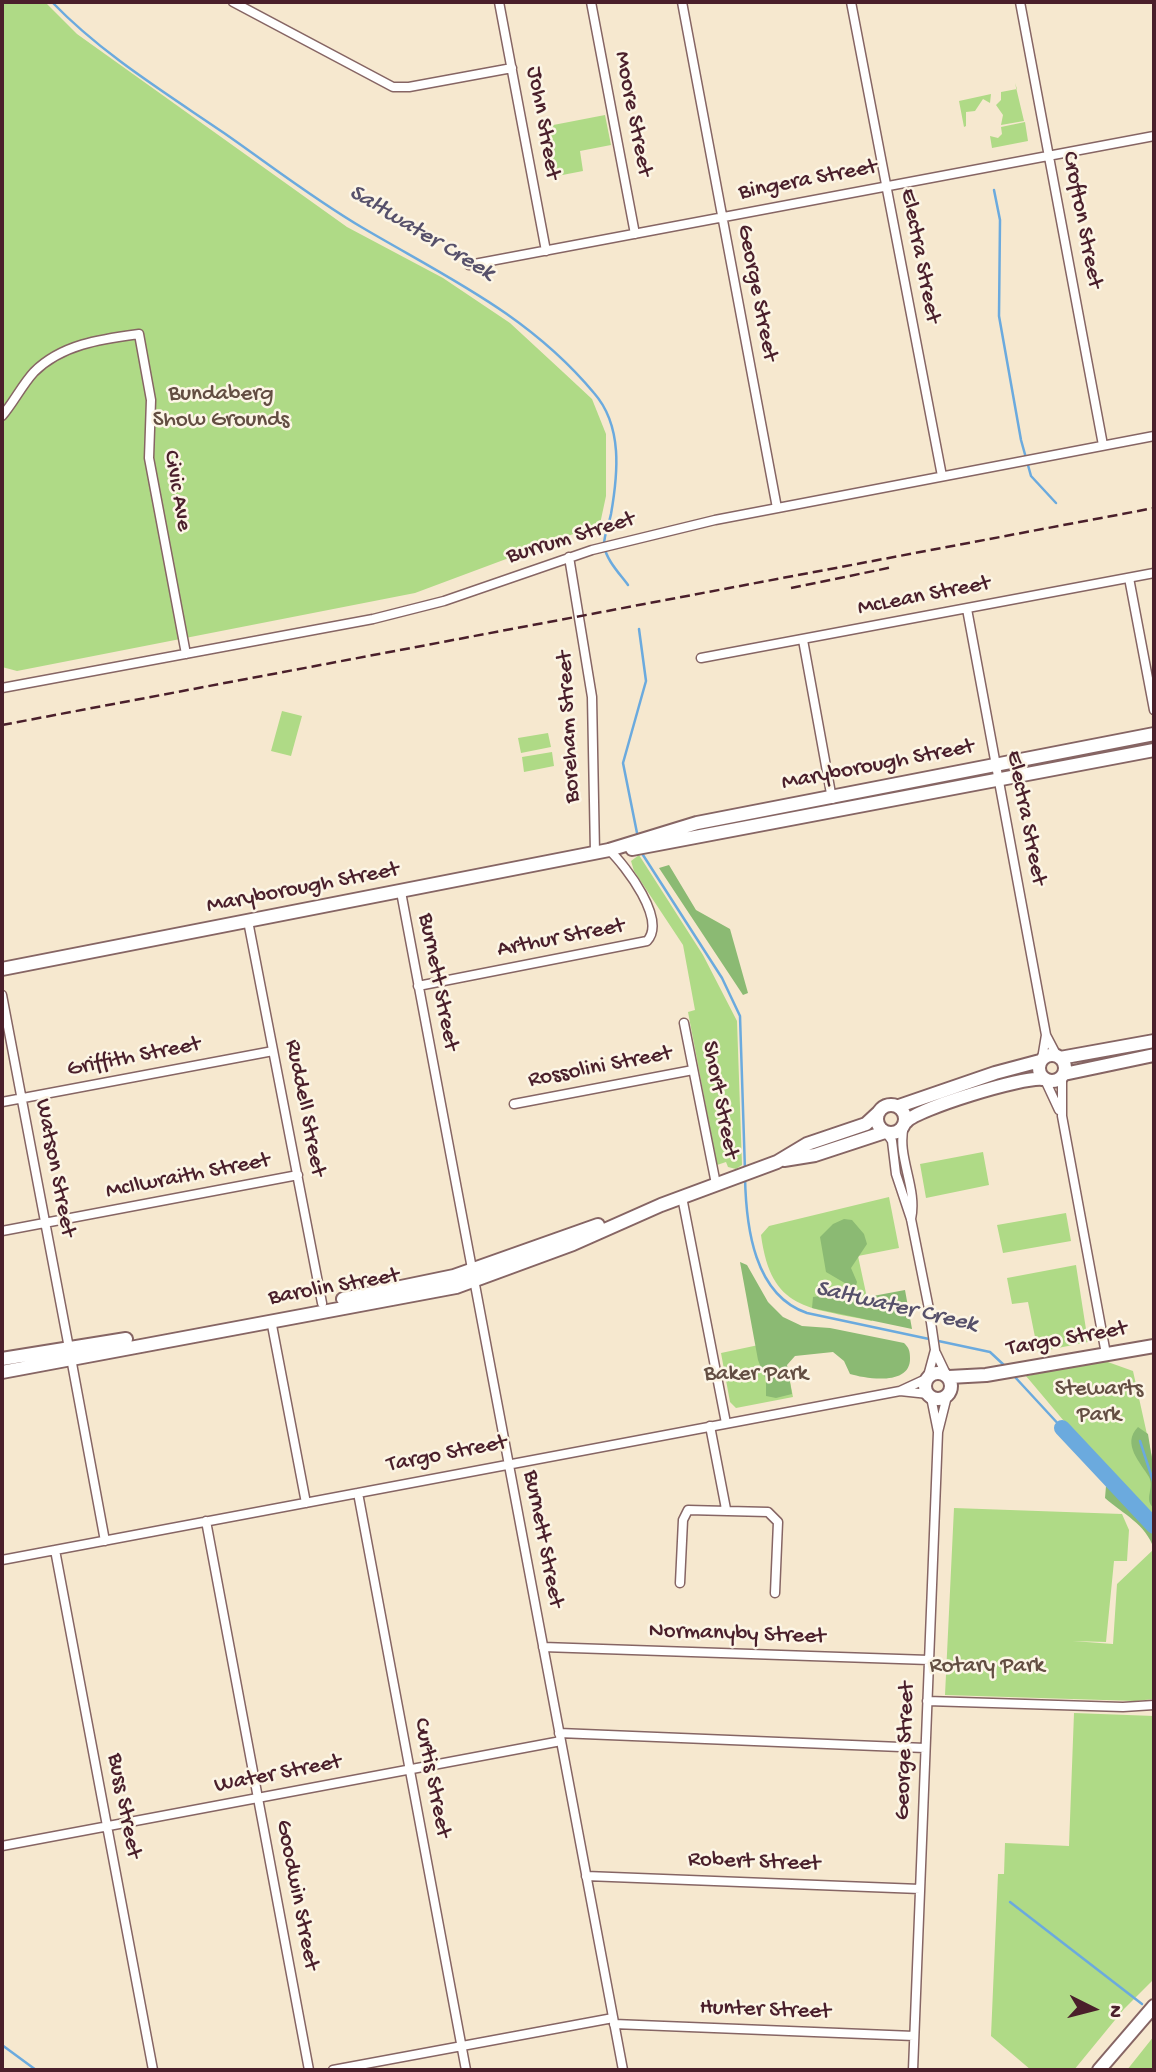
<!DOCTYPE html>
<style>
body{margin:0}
#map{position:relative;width:1156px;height:2072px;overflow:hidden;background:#f6e8cf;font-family:"Gochi Hand",sans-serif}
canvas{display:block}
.frame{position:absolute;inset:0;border:4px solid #4a1f2b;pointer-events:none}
.north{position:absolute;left:1058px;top:1974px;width:70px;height:70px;-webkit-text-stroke:5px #fcf5e5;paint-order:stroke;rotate:96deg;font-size:19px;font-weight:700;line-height:28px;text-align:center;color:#4a1f2b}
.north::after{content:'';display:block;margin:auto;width:24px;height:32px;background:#4a1f2b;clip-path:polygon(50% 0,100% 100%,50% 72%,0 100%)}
</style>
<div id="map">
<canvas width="1156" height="2072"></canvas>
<div class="frame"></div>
<div class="north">N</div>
</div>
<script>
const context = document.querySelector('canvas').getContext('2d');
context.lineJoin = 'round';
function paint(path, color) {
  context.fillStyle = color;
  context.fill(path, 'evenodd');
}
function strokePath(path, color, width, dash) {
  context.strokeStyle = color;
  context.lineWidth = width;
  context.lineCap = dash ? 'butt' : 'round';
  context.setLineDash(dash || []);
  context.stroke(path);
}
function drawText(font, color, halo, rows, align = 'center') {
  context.font = font + ' "Gochi Hand",sans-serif';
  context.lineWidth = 5;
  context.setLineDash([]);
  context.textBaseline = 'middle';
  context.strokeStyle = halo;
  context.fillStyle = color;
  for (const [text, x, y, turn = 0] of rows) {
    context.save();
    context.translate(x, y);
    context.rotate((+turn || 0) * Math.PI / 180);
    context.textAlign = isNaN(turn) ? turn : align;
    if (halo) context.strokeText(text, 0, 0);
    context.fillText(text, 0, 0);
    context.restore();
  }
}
const green = new Path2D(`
 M2,2H45L77,34L347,227L443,278L510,323L563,372L592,399L606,434V496L600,524L415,593L17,671L2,667Z
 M1015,83L1024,121L1001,125L1003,115L996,105L1001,100V92L1017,89Z
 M991,94L990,103L983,99L975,111L966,112V126L964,127L959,101Z
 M605,115L611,145L580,151L583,171L552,177L543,127Z
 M1025,122L1028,141L992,148L990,136L998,138L1002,134L1001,127Z
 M282,711L302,716L291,756L271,751Z
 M548,733L551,747L521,753L518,738Z
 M552,752L554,766L524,772L522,757Z
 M639,855L703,955L737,1021L742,1165L736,1169L728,1167L726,1162L717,1165L688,1012L695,1010L683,945L634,871L631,861Z
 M983,1152L989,1185L926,1198L920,1164Z
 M889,1197L899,1248L858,1256L872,1321C808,1307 771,1311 761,1235L769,1226Z
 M1066,1213L1071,1241L1003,1253L997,1225Z
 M1076,1265L1088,1342L1038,1352L1028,1302L1012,1304L1007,1278Z
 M782,1340L793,1397L736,1408L730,1402L721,1353Z
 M1105,1361L1133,1371L1154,1466V1522L1117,1484L1026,1376Z
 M954,1508L1122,1514L1129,1530L1127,1561H1114L1106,1642L1073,1641L1113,1644L1117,1584L1154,1549V1699L1135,1701L945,1695Z
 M1074,1713L1154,1716V1979L1124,2009L1074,2070H1031L991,2036L998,1874H1004L1005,1843L1069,1846Z
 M1154,2036V2070H1127Z`);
const forest = new Path2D(`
 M669,865L696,910L730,929L748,993L743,995L659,868Z
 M844,1219L852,1220L864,1234L867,1244L851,1268L857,1282L855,1289L826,1272L820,1237L833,1224Z
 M740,1262L747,1265L768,1302L783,1317L802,1326L830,1328L904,1343C909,1348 910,1351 910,1358C911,1386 867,1379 850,1374L844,1361L833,1352L795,1356L787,1365L792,1394L776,1398L766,1396V1380L758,1360Z
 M905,1290L912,1329L812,1308L813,1297L843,1293L857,1299Z
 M1138,1427L1148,1434L1154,1472V1508C1143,1500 1155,1488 1149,1477C1141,1463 1121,1444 1138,1427Z
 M1106,1486L1154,1532V1549C1146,1524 1123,1514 1105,1498Z`);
const stream = new Path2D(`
 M52,2C102,54 164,92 224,133C270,165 315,200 363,228C448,278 529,315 594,393C623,426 618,474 611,514C609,524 604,535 604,545C606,560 620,574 628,585
 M994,190L1000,220L999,316L1021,440L1031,476L1056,503
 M637,833L623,763L646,681L639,629
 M643,855L722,978L740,1016L745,1171
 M745,1177C746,1227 754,1295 807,1313L990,1352L1005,1366
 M1014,1376L1062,1428
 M1140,1441L1154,1484
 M1010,1902L1142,2004
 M2,2045L36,2070`);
const river = new Path2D(`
 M1062,1428L1154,1526`);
const street = new Path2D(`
 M233,2L393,87H409L512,68
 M499,2L546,251
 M591,2L635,234
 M682,2L777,508
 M851,2L942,476
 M1020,2L1103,445
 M469,265L1154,136
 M2,416C14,402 22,385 34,372C62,344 102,339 139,334L151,400L149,458L186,654
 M569,557L592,697L595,853
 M1129,578L1154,710
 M967,609L1046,1035L1057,1056
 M803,640L832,799
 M701,658L1154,573
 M2,688L373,619L444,601L592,550L715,520L1154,436
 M401,892L623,2070
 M248,921L322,1303
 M418,986L647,941C667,920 626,866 609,850
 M2,995L69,1348
 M684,1023L716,1184
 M1042,1059L1046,1035
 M1062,1077V1116L1106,1354
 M1045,1080L1059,1110
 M2,1102L273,1051
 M514,1104L693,1070
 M904,1126C896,1156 918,1188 911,1219
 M886,1132L892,1141L896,1174L911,1219L929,1309L935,1350L928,1376
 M682,1197L726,1423
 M2,1231L298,1175
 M271,1320L306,1503
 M936,1353L946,1374
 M71,1358L105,1541
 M926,1379L900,1391L928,1394
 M931,1397L938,1432L947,1396
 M710,1426L726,1509
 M358,1493L466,2070
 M206,1521L309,2070
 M55,1550L153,2070
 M2,1560L900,1391
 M680,1583L683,1520L688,1510L768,1512L778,1522L775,1593
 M543,1647L929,1660
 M927,1701L1123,1707L1154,1705
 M559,1733L925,1748
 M2,1846L561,1741
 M586,1876L920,1889
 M614,2024L914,2036
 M333,2070L613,2018
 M913,2070L938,1432`);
const secondary = new Path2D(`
 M632,849L1154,750
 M2,969L609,850L697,823L1154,734
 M1039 1068a13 13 0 1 1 26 0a13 13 0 1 1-26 0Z
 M1060,1058L1154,1041
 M1064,1074L1154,1055
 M877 1119a14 14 0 1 1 28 0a14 14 0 1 1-28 0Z
 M899,1106L995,1073L1040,1061
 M906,1122C916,1109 1024,1076 1043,1079
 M784,1160L815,1155L885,1132
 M343,1299L454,1276L598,1225
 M2,1359L126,1339
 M2,1372L456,1287L573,1244L661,1205L777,1162L807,1144L866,1124L879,1112
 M925 1386a13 13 0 1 1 26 0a13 13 0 1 1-26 0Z
 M949,1377L986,1375L1154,1346
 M1099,2070L1154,2006`);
const rail = new Path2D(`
 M791,588L893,567
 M2,725L1154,508`);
const streetNames = [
 ["Moore Street",632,114,79],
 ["John Street",542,123,80],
 ["Bingera Street",808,181,-11],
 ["Crofton Street",1081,220,79],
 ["Electra Street",919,256,79],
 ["George Street",756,293,79],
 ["Civic Ave",176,491,80],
 ["Burrum Street",571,539,-17],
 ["McLean Street",924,597,-11],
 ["Boreham Street",570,727,-93],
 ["Maryborough Street",878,766,-11],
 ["Electra Street",1025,818,79],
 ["Maryborough Street",303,889,-11],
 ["Arthur Street",561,939,-11],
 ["Burnett Street",437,982,79],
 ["Griffith Street",134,1058,-11],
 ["Rossolini Street",600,1068,-11],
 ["Short Street",719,1100,79],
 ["Ruddell Street",304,1108,79],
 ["Watson Street",54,1168,79],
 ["McIlwraith Street",188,1177,-11],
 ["Barolin Street",334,1288,-10],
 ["Targo Street",1067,1340,-10],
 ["Targo Street",447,1455,-11],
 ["Burnett Street",542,1539,79],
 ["Normanyby Street",737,1635,2],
 ["George Street",906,1751,-88],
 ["Water Street",278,1775,-11],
 ["Curtis Street",431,1778,79],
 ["Buss Street",123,1806,79],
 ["Robert Street",754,1863,2],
 ["Goodwin Street",296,1895,79],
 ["Hunter Street",765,2011,2]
];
const parkNames = [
 ["Bundaberg",221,395],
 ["Show Grounds",221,421],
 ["Baker Park",756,1375],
 ["Stewarts",1099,1390],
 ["Park",1099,1416],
 ["Rotary Park",987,1667]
];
const waterNames = [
 ["Saltwater Creek",421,234,31],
 ["Saltwater Creek",896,1308,13]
];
paint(green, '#afda86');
paint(forest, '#8bba73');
strokePath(stream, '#6baade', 2.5);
strokePath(river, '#6baade', 16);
strokePath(street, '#866564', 11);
strokePath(secondary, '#866564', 16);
strokePath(street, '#fff', 8);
strokePath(secondary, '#fff', 12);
strokePath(rail, '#4a1f2b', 2.5, [10, 5]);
drawText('23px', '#4a1f2b', '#fcf5e5', streetNames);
drawText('23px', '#634e42', '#fcf5e5', parkNames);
drawText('italic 24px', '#56506a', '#fcf5e5', waterNames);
</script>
